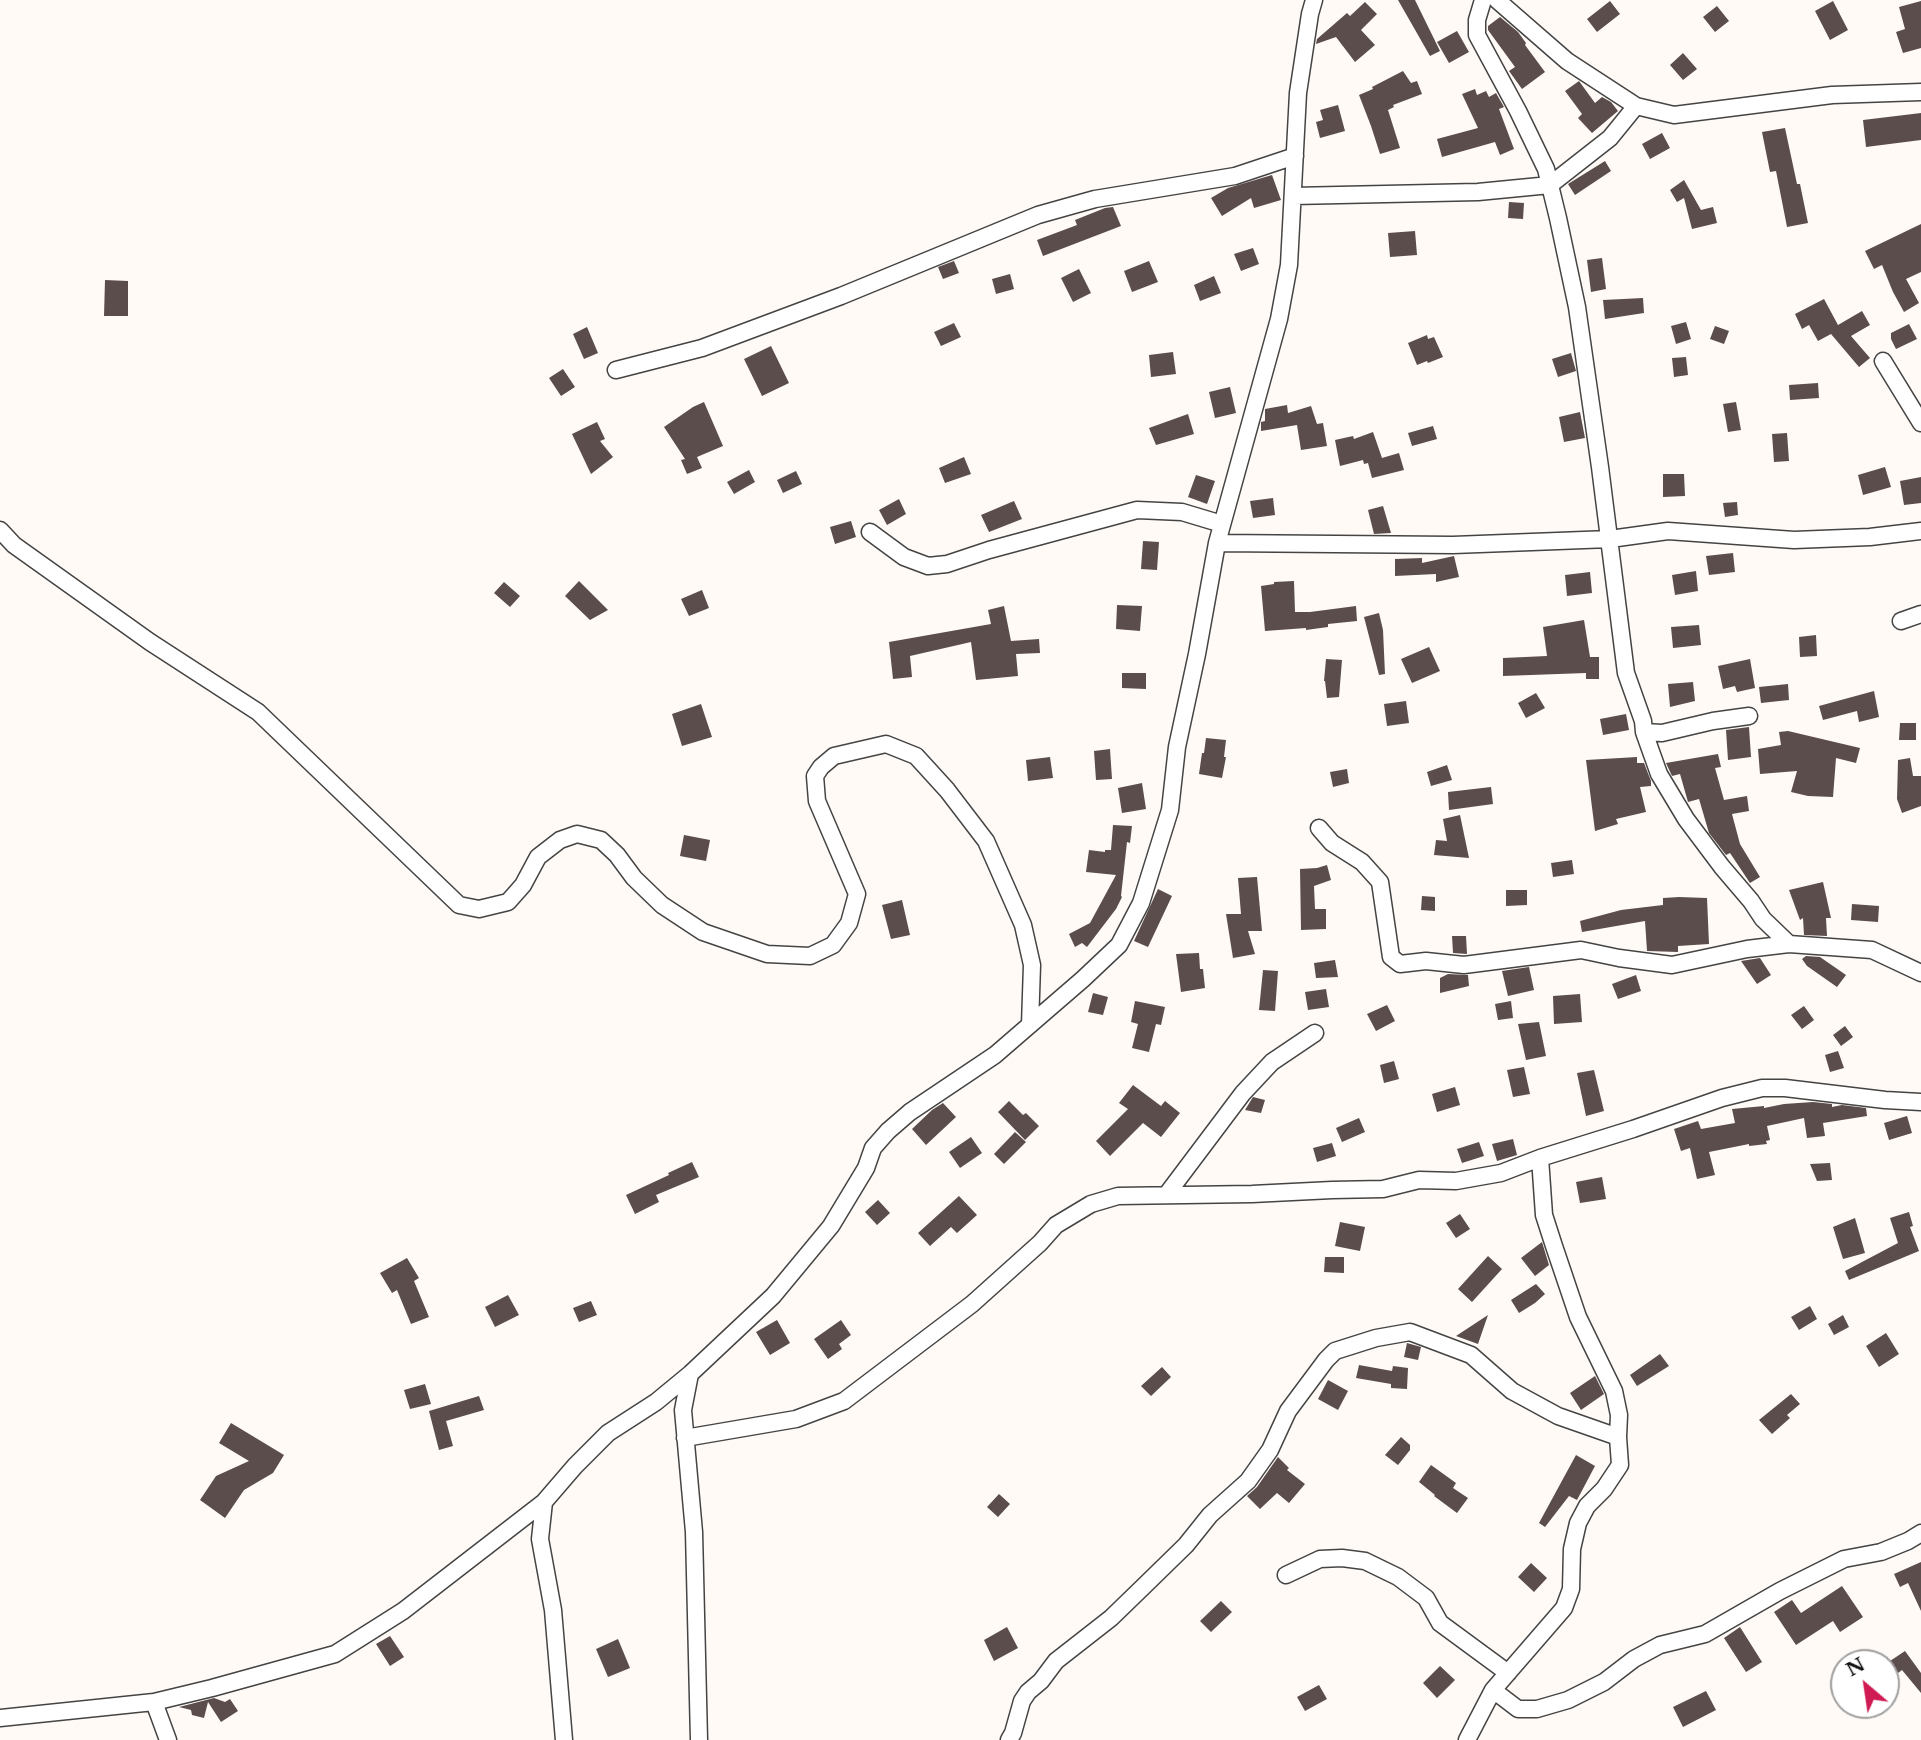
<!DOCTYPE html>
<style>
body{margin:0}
#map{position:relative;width:1921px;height:1740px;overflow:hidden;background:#fffaf5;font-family:"Libre Baskerville",serif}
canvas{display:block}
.north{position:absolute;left:1830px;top:1649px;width:70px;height:70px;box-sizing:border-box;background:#fff;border:2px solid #a0a0a0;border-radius:50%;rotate:331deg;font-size:19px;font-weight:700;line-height:28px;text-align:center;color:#111}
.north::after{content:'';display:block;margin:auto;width:24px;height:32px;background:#d01a54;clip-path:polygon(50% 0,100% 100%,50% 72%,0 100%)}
</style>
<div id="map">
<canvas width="1921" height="1740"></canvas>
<div class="north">N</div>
</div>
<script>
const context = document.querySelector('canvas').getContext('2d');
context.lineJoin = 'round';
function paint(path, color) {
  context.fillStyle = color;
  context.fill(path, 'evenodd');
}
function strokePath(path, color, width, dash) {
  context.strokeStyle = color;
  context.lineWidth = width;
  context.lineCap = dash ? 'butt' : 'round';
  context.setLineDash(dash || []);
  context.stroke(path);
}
const building = new Path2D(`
 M1398,0H1415L1440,51L1430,56Z
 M1610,1L1620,14L1597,32L1587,19Z
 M1833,1L1848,30L1830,40L1815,11Z
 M1921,1V48L1903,53L1896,32L1905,29L1899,7Z
 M1365,2L1377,14L1361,30L1375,45L1355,62L1336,37L1316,44L1317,39L1347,13L1350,16Z
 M1717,6L1729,21L1715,32L1703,17Z
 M1500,17L1518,32L1526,43L1525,45L1545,72L1522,89L1509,71L1515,67L1488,30V26Z
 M1457,31L1469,52L1449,63L1437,42Z
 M1683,53L1697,69L1683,80L1670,65Z
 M1403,71L1411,83L1417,81L1422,94L1393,105L1394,107L1388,110L1400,148L1380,154L1371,126L1359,95L1373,89L1372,87Z
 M1579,81L1595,103L1602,97L1611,102L1618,111L1592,133L1578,118L1582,114L1565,91Z
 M1475,89L1477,95L1486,91L1489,97L1496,93L1504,107L1499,109L1514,149L1500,155L1495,142L1442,157L1437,139L1478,128L1462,94Z
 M1338,105L1345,131L1320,138L1316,122L1323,120L1320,110Z
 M1921,113V140L1866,147L1863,120Z
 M1785,128L1797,184H1800L1808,223L1787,227L1776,171L1770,172L1762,132Z
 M1662,133L1670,148L1650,159L1642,144Z
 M1605,161L1611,171L1575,195L1568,184Z
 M1272,175L1281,200L1254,208L1251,198L1222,216L1211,198L1228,188Z
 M1684,180L1701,210L1713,207L1717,223L1692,229L1684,198L1677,202L1670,190Z
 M1509,202L1524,203L1523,219L1508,218Z
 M1113,207L1121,226L1043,256L1037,240L1077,225L1075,220L1105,208Z
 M1921,224V272L1906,279L1919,303L1904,312L1893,292L1882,265L1874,269L1865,251Z
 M1415,231L1417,255L1390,257L1388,233Z
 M1253,248L1259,264L1241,271L1234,254Z
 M1602,258L1606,289L1591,292L1587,260Z
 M954,261L959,273L943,279L938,267Z
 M1149,261L1158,282L1132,292L1124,271Z
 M1079,269L1091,293L1073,302L1061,278Z
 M1010,274L1014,289L996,294L992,279Z
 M1214,276L1221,293L1200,301L1194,285Z
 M105,280L128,281V316H104Z
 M1643,298L1644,313L1605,319L1603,300Z
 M1824,299L1838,325L1862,311L1870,325L1851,336L1870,358L1859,367L1831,334L1818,341L1809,325L1802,329L1795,314Z
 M1686,322L1691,339L1676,344L1671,326Z
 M954,323L961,337L941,346L934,332Z
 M1909,324L1917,339L1896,349L1891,339V333Z
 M1715,326L1729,331L1724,344L1710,339Z
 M587,327L598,353L584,359L573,334Z
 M1427,335L1428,339L1434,337L1443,357L1428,363L1427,361L1417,365L1408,343Z
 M771,346L789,383L762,396L744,359Z
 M1173,352L1176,374L1151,377L1149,355Z
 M1571,353L1576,371L1558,377L1552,359Z
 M1686,357L1688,375L1674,377L1672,358Z
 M563,369L575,387L561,396L549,378Z
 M1818,383L1819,398L1790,400L1789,385Z
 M1230,387L1236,413L1215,418L1209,392Z
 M704,402L723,446L697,457L702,468L687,474L681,460L685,459L664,427L693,407Z
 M1736,402L1741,430L1728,432L1723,404Z
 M1287,405L1288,413L1311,406L1317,424L1323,423L1327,446L1301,450L1297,425L1261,431V422L1265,421V409Z
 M1580,412L1585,438L1564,442L1559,417Z
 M1188,414L1194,434L1156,445L1149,428Z
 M597,422L605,439L600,441L613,457L591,474L572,434Z
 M1433,426L1437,439L1412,446L1408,433Z
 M1373,432L1382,458L1399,453L1404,470L1372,478L1368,463L1364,464L1363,460L1340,466L1335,440L1353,436L1354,439Z
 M1787,433L1789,461L1774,462L1772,434Z
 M964,457L971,474L945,483L939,468Z
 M1885,467L1891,487L1863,495L1858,475Z
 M749,470L755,482L734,494L727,482Z
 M796,471L802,484L783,493L777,480Z
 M1663,474H1684L1685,496L1663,497Z
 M1196,475L1215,481L1207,504L1188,497Z
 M1921,477V503L1904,505L1900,481Z
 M1273,498L1275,515L1253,518L1250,501Z
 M899,499L906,514L887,525L879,510Z
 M1014,501L1022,519L989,532L981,515Z
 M1737,502L1738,515L1725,517L1723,503Z
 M1383,506L1391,533L1374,534L1368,510Z
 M851,521L856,537L835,544L830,527Z
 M1143,541L1159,542L1157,570L1141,569Z
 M1733,553L1735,572L1709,575L1706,556Z
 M1454,556L1459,577L1436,582V574L1395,576V559L1422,558V563Z
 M1696,571L1698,591L1675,595L1672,575Z
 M1590,572L1592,593L1567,596L1565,575Z
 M579,581L608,610L590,620L565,596Z
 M1294,581L1295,612H1310L1356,606L1357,621L1328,624V627L1306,630V628L1265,631L1261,586L1274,584V582Z
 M504,582L520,596L510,607L494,593Z
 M702,590L709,608L689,616L681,599Z
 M1117,605L1142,606L1140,631L1116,629Z
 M1004,606L1011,641L1039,639L1040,653L1016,654L1018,676L976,680L971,642L910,656L912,677L893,679L889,642L991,624L988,610Z
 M1379,613L1383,630L1385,674L1379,675L1364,617Z
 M1584,620L1590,657H1599V679H1586V673L1503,676V658L1547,656L1543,627Z
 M1699,625L1701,645L1673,648L1671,627Z
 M1816,635L1817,656L1800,657L1799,637Z
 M1429,647L1440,671L1412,683L1401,659Z
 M1326,659L1342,660L1339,697L1327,698L1325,681H1324Z
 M1750,659L1755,688L1737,692L1735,686L1723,689L1718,666Z
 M1122,673H1146V689L1122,688Z
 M1693,682L1695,701L1670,707L1668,684Z
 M1788,684L1789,700L1761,703L1759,687Z
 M1874,691L1879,717L1859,722L1857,711L1823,720L1819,706Z
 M1536,693L1545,708L1526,718L1518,703Z
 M1406,701L1409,723L1387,726L1384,704Z
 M701,704L712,737L682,746L672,714Z
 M1626,714L1629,730L1603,735L1600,719Z
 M1900,723H1916V740H1899Z
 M1749,727L1751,757L1728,760L1726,730Z
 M1788,731L1860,748L1856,763L1836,758L1833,797L1808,796L1791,792L1797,771L1760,774L1758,749L1781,745L1779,732Z
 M1206,738L1226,740L1224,757H1226L1222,778L1199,774L1202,753H1204Z
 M1110,749L1112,779L1096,780L1094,751Z
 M1718,754L1721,767L1715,768L1724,800L1747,796L1749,811L1732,814L1740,844L1760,877L1750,883L1730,853L1726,855L1709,833L1699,799L1688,802L1680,774L1672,776L1666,763Z
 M1050,757L1053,778L1028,781L1026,760Z
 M1637,757V763H1644L1651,781V786L1640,787L1646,812L1616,819L1618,824L1595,831L1586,760Z
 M1910,758L1913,776H1921V806L1902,813L1897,799L1898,760Z
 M1447,765L1452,780L1431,786L1427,772Z
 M1347,769L1349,783L1333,787L1330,772Z
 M1142,783L1146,809L1122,813L1118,788Z
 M1491,787L1493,804L1449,810L1448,792Z
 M1460,815L1469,858L1434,855L1436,840L1447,841L1443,819Z
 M1113,825L1132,826L1130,843L1127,842L1121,896L1122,897L1116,909L1087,947L1082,943L1075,947L1069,934L1090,923L1116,875L1086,872L1089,850L1105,852V850H1111Z
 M684,835L710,840L706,861L680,856Z
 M1572,860L1574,874L1553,877L1551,863Z
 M1327,865L1331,880L1314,886L1315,909H1326V929L1301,930L1300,869L1317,868Z
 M1257,877L1262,931H1248L1255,954L1233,958L1226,914H1241L1238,878Z
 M1823,882L1831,918H1826L1827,936L1804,935L1803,918L1800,920L1789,890Z
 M1158,889L1172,896L1148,947L1134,941Z
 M1506,890H1527V905L1506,906Z
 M1422,896L1435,897V911L1421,910Z
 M1679,897L1707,898L1709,944L1678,946V952L1647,951L1645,921L1582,932L1580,921L1621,910L1663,905V898Z
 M902,900L910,935L891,939L882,905Z
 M1852,904L1879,906L1878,922L1851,920Z
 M1452,936H1466L1467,954L1453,953Z
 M1199,953L1200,969H1203L1205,988L1181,992L1176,954Z
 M1806,956L1820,957L1846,975L1837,987L1807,966L1802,959Z
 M1760,958L1771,975L1757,984L1741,961Z
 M1335,960L1338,977L1316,978L1314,963Z
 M1529,967L1534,990L1508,996L1502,971Z
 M1263,970L1278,971L1275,1011L1259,1010Z
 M1448,974L1468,975L1469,986L1440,993V978Z
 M1636,975L1641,991L1618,999L1612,984Z
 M1326,989L1329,1007L1308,1010L1305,992Z
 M1093,993L1108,997L1103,1015L1088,1012Z
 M1580,994L1582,1022L1554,1024L1553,996Z
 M1135,1001L1165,1007L1161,1025L1156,1024L1149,1052L1132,1048L1138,1024L1131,1022Z
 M1511,1001L1513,1018L1498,1020L1495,1004Z
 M1387,1005L1395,1021L1376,1031L1367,1014Z
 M1804,1006L1814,1020L1802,1029L1791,1015Z
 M1539,1022L1546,1056L1526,1060L1518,1024Z
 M1845,1026L1853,1037L1841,1046L1833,1035Z
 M1838,1051L1844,1068L1830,1072L1825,1055Z
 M1394,1061L1399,1079L1384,1083L1380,1065Z
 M1524,1067L1530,1094L1513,1097L1507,1070Z
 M1594,1070L1604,1111L1586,1116L1577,1073Z
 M1133,1085L1161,1106L1165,1101L1180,1113L1161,1137L1143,1123L1110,1156L1096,1141L1128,1109L1119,1103Z
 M1455,1087L1460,1105L1437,1112L1432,1094Z
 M1253,1097L1265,1100L1261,1113L1245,1110Z
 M1009,1101L1023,1115L1026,1113L1039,1126L1025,1140L998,1112Z
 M1813,1102L1832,1104V1107L1842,1105L1866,1108L1867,1116L1823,1123L1825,1136L1807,1138L1804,1118L1767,1126L1770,1140L1766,1141L1767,1144L1749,1146V1144L1709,1152L1715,1175L1697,1179L1690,1148L1681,1151L1674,1129L1698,1121L1701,1129L1735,1123L1732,1109L1764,1106V1108L1784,1104Z
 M943,1103L956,1117L926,1145L912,1129L932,1110Z
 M1907,1116L1912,1133L1889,1140L1884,1123Z
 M1359,1118L1365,1132L1342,1142L1336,1128Z
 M1015,1132L1026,1142L1004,1164L994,1154Z
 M971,1137L982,1153L960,1168L949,1152Z
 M1513,1139L1517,1155L1497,1161L1492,1144Z
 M1479,1142L1484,1156L1462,1163L1457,1149Z
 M1332,1143L1336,1156L1317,1162L1313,1148Z
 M692,1162L699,1177L656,1195L659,1202L635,1214L626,1195L669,1175L668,1173Z
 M1830,1163L1832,1180L1817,1181L1810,1164Z
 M1602,1177L1606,1199L1580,1203L1576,1182Z
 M959,1196L977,1215L957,1233L951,1227L930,1246L918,1233Z
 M878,1200L890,1213L877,1225L865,1212Z
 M1909,1212L1913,1226L1910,1227L1919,1251L1849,1280L1845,1271L1898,1243L1890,1218Z
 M1460,1214L1470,1229L1456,1238L1446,1223Z
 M1855,1218L1865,1253L1843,1259L1833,1227Z
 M1340,1222L1365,1227L1360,1251L1335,1246Z
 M1542,1242L1549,1265L1535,1276L1521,1258Z
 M1488,1256L1502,1269L1472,1302L1458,1289Z
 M1325,1257H1344V1273L1324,1272Z
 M407,1258L419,1278L414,1281L429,1317L411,1324L397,1290L392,1293L380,1273Z
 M1536,1284L1545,1294L1535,1303L1519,1313L1511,1300Z
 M508,1295L519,1315L495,1327L485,1307Z
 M591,1301L597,1315L579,1322L573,1308Z
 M1810,1306L1817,1319L1799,1330L1791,1317Z
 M1488,1315L1478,1344L1456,1336Z
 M1843,1315L1849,1327L1834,1335L1828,1324Z
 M777,1320L790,1343L770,1355L756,1332Z
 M841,1320L851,1335L839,1344L842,1349L828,1359L814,1339Z
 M1886,1333L1899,1354L1879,1367L1866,1346Z
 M1407,1343L1421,1347L1418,1360L1404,1357Z
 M1660,1354L1669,1366L1637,1386L1630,1375Z
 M1359,1365L1392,1371L1393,1366L1408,1368L1407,1389L1391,1388V1384L1356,1378Z
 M1162,1367L1171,1377L1151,1396L1141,1386Z
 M1595,1376L1604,1394L1581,1410L1570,1393Z
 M1328,1380L1348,1391L1338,1410L1318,1399Z
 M425,1384L431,1404L410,1409L404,1390Z
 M1791,1394L1800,1404L1787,1415L1790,1418L1772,1434L1759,1420Z
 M479,1396L484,1410L446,1421L453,1446L439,1450L429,1411Z
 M231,1423L284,1455L273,1473L244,1490L225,1518L200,1500L216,1476L249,1461L219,1443Z
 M1401,1437L1410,1445V1450L1398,1465L1385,1455Z
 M1576,1455L1595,1466L1577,1500L1569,1496L1545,1527L1539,1523Z
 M1278,1457L1289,1468L1287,1470L1305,1484L1289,1503L1277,1493L1260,1509L1247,1496L1257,1487Z
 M1431,1465L1456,1483L1453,1488L1468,1498L1457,1513L1434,1496L1435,1495L1419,1482Z
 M999,1494L1010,1504L998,1517L987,1507Z
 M1921,1562V1611L1908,1583L1900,1587L1894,1574Z
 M1531,1563L1547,1578L1534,1592L1518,1577Z
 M1842,1586L1863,1617L1840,1632L1833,1621L1796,1645L1774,1612L1792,1600L1801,1613Z
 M1221,1601L1232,1612L1211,1632L1200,1621Z
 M1007,1627L1018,1648L994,1661L984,1640Z
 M1740,1627L1762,1662L1746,1672L1724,1638Z
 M390,1636L404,1657L390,1666L376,1644Z
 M618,1639L630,1668L608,1677L596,1649Z
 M1905,1651L1921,1673V1693L1902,1670L1898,1673L1890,1661Z
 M1440,1666L1455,1680L1437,1698L1423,1683Z
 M1319,1685L1327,1699L1305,1711L1297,1697Z
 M1706,1691L1716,1710L1683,1727L1673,1707Z
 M214,1698L225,1702L230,1699L238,1711L221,1722L208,1702L204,1718L192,1715L191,1710L179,1707Z`);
const minor = new Path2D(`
 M1483,0L1477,20V35L1518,111L1546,169L1558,218L1577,307L1600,467L1626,673L1643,721L1644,732L1659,774L1686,819L1722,867L1751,901L1763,919L1789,944
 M1497,0L1567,61L1636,106L1674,115L1832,95L1921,92
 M1293,196L1478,192L1550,185L1610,138L1636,106
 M1883,361L1921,423
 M616,370L702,348L841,296L1038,215L1095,199L1235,176L1295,156
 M0,530L14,545L150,642L258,712L459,905L479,909L508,902L523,885L538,857L560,840L577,834L601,840L617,855L634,878L662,905L703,932L767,954L810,956L833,945L849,923L857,894L817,801L815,776L821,767L834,756L886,744L916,756L947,790L986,841L1023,925L1032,965L1030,1025
 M870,532L904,557L928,566L947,564L989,550L1137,510L1182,512L1222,524
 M1217,543L1453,545L1610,539L1668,531L1794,540L1870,537L1921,531
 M1901,621L1921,614
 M1644,732L1662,733L1713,721L1749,716
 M1319,828L1332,843L1362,862L1380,882L1391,957L1400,964L1426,961L1464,965L1581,950L1619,958L1672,965L1747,949L1789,944L1872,950L1921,973
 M1167,1194L1243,1093L1272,1062L1315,1033
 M690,1374L683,1410L694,1532L699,1740
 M685,1438L796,1419L844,1401L972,1304L1040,1243L1056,1225L1091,1204L1118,1196L1252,1194L1332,1190L1383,1189L1419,1180L1456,1181L1501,1173L1540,1158L1633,1129L1722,1098L1762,1088H1785L1885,1100L1921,1102
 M544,1502L540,1539L553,1610L564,1740
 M1286,1575L1320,1559L1342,1558L1365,1561L1398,1577L1426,1598L1440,1623L1508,1673
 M1493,1690L1518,1709H1537L1568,1700L1604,1682L1634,1659L1660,1645L1705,1634L1780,1591L1844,1559L1881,1552L1908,1541L1921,1533
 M154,1702L168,1740
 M0,1718L154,1702L212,1688L335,1654L403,1611L544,1502L575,1466L608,1433L656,1402L690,1374L773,1296L831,1226L866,1168L873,1148L888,1131L910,1112L995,1055L1083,979L1119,945L1141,903L1170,810L1177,747L1197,654L1217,543L1279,319L1289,265L1298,93L1310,14L1314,0
 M1009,1740L1013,1733L1022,1701L1028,1692L1041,1681L1056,1661L1111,1618L1144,1586L1186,1545L1210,1515L1248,1481L1270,1450L1288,1411L1326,1360L1335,1351L1376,1338L1410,1332L1471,1355L1512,1391L1558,1416L1618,1437
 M1467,1740L1493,1690L1564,1608L1571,1589L1572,1549L1578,1523L1587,1506L1604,1489L1620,1465L1618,1437L1619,1415L1614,1391L1578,1317L1554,1246L1544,1215L1540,1158`);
paint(building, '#5b4d4c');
strokePath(minor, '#444', 19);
strokePath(minor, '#fff', 16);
</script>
